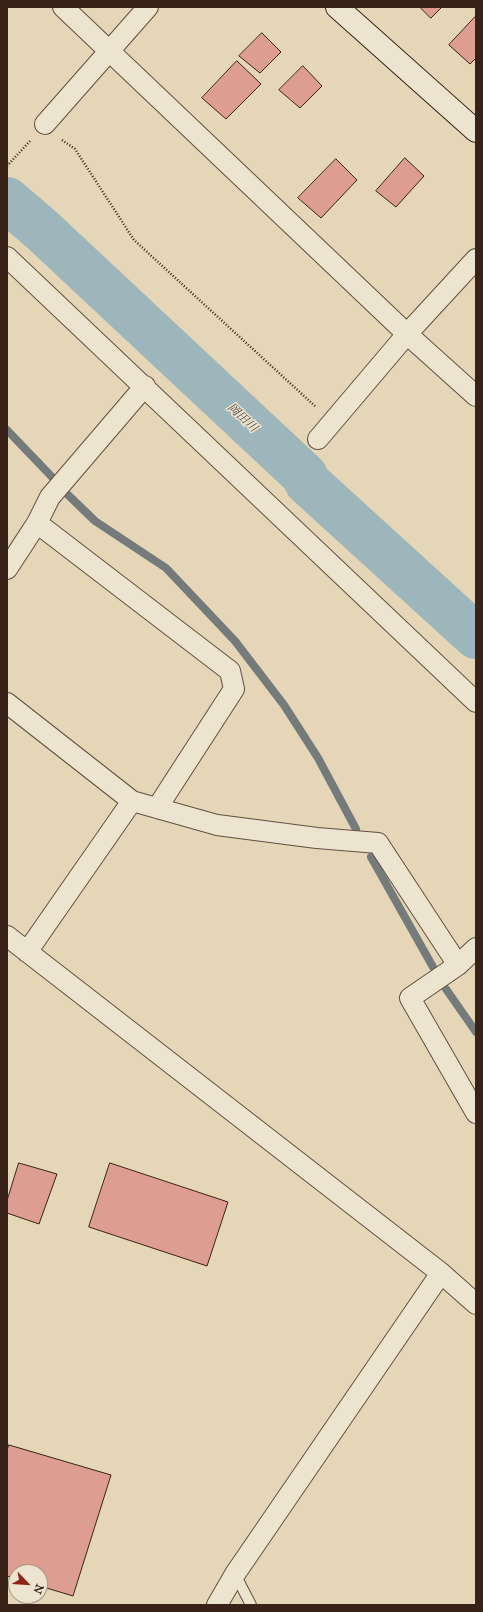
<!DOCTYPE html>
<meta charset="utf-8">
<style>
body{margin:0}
#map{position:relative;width:483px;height:1612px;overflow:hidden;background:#e4d6b7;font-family:"IM FELL Great Primer",serif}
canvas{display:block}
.frame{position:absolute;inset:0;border:8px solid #382218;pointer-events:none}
.north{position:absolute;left:8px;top:1564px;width:40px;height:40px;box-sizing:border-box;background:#ede4d0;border:1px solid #a59686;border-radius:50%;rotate:115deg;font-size:11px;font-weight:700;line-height:16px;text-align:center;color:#382218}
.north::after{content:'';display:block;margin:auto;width:14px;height:18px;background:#8f2418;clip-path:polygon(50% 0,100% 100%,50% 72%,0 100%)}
</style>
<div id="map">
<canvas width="483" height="1612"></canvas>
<div class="frame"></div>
<div class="north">N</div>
</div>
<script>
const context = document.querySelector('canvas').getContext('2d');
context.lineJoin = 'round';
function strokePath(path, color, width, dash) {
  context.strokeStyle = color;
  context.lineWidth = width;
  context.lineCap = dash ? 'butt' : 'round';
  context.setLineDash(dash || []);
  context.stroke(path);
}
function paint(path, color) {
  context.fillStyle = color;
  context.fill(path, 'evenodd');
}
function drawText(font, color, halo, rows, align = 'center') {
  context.font = font + ' "IM FELL Great Primer","Noto Serif JP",serif';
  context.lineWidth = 3;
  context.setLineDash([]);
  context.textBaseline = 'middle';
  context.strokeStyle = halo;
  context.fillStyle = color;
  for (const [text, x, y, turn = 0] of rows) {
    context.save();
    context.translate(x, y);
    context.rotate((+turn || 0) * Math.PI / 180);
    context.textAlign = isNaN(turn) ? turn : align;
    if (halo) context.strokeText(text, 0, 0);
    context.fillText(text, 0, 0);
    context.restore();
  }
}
const stream = new Path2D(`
 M7,430L52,477
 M65,492L95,521L166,568L235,641L284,705L318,758L356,829
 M371,857L433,967
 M446,989L476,1032`);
const river = new Path2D(`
 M7,200L42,230L305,476L307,482L476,636`);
const building = new Path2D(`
 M420,7H442L431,18Z
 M476,16V58L470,64L449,45Z
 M262,33L281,52L260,73L239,56Z
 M237,61L261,84L226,119L202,98Z
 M303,66L322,86L300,108L279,90Z
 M405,158L424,176L396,207L376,191Z
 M336,159L357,180L321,218L298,198Z
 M19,1163L57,1174L39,1224L7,1213V1201Z
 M110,1163L228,1202L207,1266L89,1227Z
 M9,1445L111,1475L73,1596L40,1586V1572H16V1579L7,1576V1451Z`);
const path = new Path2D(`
 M62,140L75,149L134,240L316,407
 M7,166L30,141`);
const lane = new Path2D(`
 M235,1574L251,1605`);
const street = new Path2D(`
 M63,7L407,334L476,396
 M45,124L148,7
 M7,257L476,702
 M318,439L407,334L476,259
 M37,523L230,671L234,689L157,808
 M7,569L37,523L50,497L145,386
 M7,703L132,801L217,825L317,838L378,843L458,965L476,948
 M7,936L441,1273L476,1304
 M27,952L132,801
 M458,965L410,998L476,1113
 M217,1605L235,1574L441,1273`);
const secondary = new Path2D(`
 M337,7L476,131`);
const waterNames = [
 ["岡田川",242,418,43]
];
strokePath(stream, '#747b7a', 8);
strokePath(river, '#9cb6bb', 46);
paint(building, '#dd9e91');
strokePath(building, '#382218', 1);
strokePath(lane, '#634f40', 12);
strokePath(street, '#634f40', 22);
strokePath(secondary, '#382218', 24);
strokePath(path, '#382218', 2.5, [1, 2]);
strokePath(lane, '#ede4d0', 10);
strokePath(street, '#ede4d0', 20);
strokePath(secondary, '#ede4d0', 22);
drawText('italic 12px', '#514741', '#ede4d0', waterNames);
</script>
